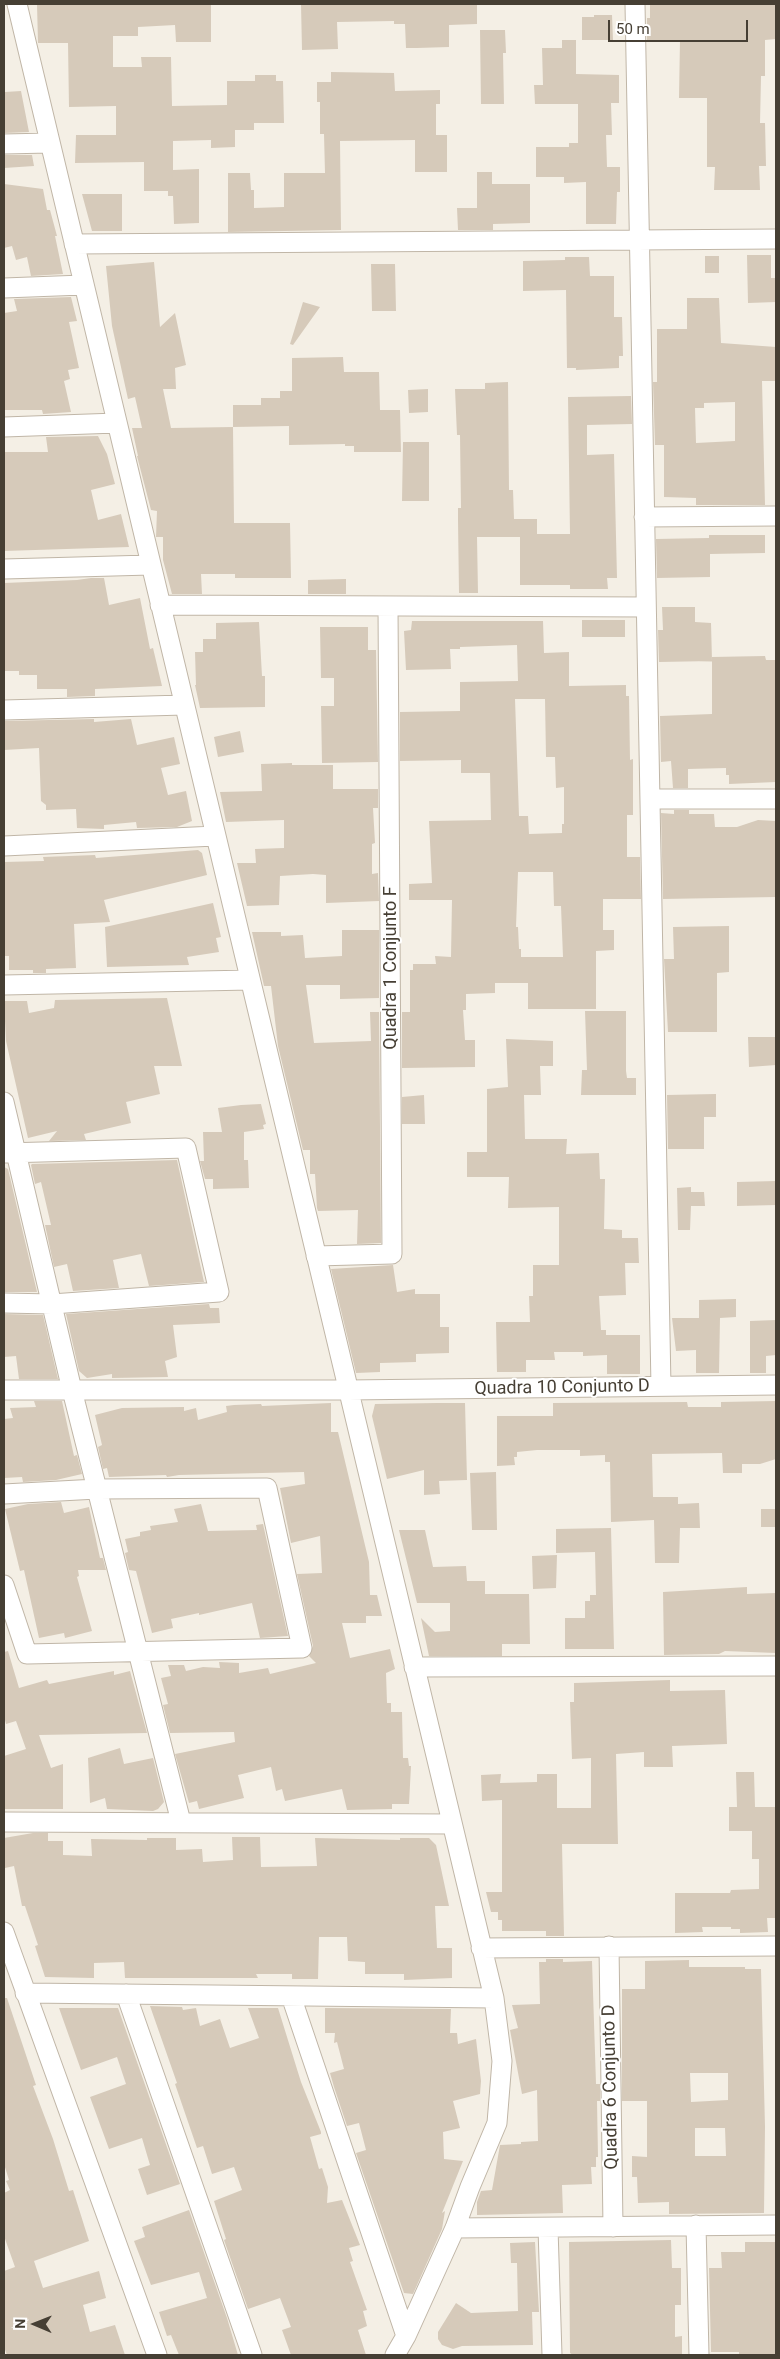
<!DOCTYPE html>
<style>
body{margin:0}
#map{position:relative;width:780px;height:2359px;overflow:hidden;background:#f4efe5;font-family:Roboto,sans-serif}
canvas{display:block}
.frame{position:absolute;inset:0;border:5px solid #463f34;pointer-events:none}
.north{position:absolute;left:10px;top:2299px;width:50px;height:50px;-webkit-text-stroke:4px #fff;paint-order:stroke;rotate:271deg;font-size:14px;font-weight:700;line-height:20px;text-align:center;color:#463f34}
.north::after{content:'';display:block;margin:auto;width:18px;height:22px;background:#463f34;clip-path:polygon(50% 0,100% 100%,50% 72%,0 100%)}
.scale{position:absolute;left:608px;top:20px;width:140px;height:22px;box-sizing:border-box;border:2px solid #463f34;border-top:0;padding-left:6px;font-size:15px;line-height:18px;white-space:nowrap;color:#463f34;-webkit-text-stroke:4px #fff;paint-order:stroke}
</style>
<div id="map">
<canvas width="780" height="2359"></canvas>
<div class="frame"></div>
<div class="north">N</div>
<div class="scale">50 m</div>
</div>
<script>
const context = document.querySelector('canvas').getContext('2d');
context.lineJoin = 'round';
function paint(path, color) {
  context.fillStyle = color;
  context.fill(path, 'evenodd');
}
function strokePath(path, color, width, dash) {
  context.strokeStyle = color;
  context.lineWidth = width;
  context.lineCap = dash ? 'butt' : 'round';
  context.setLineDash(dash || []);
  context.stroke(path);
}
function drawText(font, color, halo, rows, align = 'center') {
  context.font = font + ' Roboto,sans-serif';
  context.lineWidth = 4;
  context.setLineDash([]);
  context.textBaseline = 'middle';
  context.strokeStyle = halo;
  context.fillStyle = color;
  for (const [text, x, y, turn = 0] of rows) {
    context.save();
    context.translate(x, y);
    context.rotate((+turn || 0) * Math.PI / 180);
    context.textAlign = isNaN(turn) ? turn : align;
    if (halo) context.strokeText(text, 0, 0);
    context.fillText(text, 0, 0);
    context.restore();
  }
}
const building = new Path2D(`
 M37,4H211V42H176L175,25L138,27V36H113V67H142L141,57H171L172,106L227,105V81H255V75H276V81H283L284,123H254V130H235V147L211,148V140L173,141V170L199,169V223L174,224L173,196H168V191H144V162L75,163L76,135H116V106L69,107L68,43H38Z
 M301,4H477V24L449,25V47L417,48H406L405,24H394V21L337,22L338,49L302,50Z
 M650,4H776V39L765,40V76H761L760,123H765L766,166H759L760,190H714L715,167H707V98H679L680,40L647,41V18H650Z
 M594,15H612L613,40H582V17H594Z
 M480,30H505L506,53H503L504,104H481Z
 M562,40H576V74L619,75V103H611L612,135H606L607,167H620V192H617L616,224H586V182L564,183V177H536V147H569V143H578V104H535L534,85H543L542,48H562Z
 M331,72L394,73L395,91L440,90V104H436V135H447V172H415V140L340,141L341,230L228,232V173H250L251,190H254V208L284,207V173H325L324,134H320V102H317V82H331Z
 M21,91L29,132L4,133L5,92Z
 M4,155H32L34,166L4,168Z
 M477,172H492V184H530V223L493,224V230H458L457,208H477Z
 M4,184L43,189L47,210H50L57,236H55L63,274L31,276L27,257L16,260L12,246L4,248Z
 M82,194H122V231H92Z
 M747,255H771V278H776V302L748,303Z
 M705,256H719V273H705Z
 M565,257H589L590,276H614V317H622L623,356H619V368L576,370V368H567L566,290L523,291V261L565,260Z
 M154,262L160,327L175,313L186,365L175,368L176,389H163L171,428L233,427L234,523H290L291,578H235V574H201L202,594H172L163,560V537H156L157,511L151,510L137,456H138L132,428H142L135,397L128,399L112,326L106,266Z
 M371,264H395L396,311H372Z
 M71,297L77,321L69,322L79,368L68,370L70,379L64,381L71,412L43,414L42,410H4V313L17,311L14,299Z
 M687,298H719L721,343L776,347V381H762L765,505H696V498L664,497V445H655L653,382H657V329H687ZM735,402V441L696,443L695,408H704V403Z
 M303,302L320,307L293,345L290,344Z
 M343,357L344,372H379L380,410H400L401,452H354V446H345V444L289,445V426L233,427V405H261V398H280V391H292V358Z
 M508,382L509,490H513L514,519H537V534H570L568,397L631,396L632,424L587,425V455L614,454L617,578H607L608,589H570V585H520V537H477L478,593H459L458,520V508H461L460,435H457L455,389H485V383Z
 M428,389V412L409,413L408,390Z
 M98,436L107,454L115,484L91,490L98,520L121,514L129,547L4,551V452H48L46,437Z
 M403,442H429V501H402Z
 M709,535H765V553L710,554V577L657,578L656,539L709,538Z
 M91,578H104L109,605L140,598L150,649L153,648L162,686L95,689V696L67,697V689H37V675H19V671H4V583L77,580Z
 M346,579V594H308V580Z
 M662,607H695V622L711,623L712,661L659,662L658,630H663Z
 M582,620H625V637H582Z
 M412,621H543L544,653L569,652V686L626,685V696H629L630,760L633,759V815H627V857H640L641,899H603V930H614V950L596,951V1009H528V983H495V993L466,994V1010H463L465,1040H475V1067L402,1068V1012H410V970H413V964H436L435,956L451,957L452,900H409V884L432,883L429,821L491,820L490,773H461V760L400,761V712L460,711V682L518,681L517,645L460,647V649H450L451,669L406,670L404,631L411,630ZM515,699H545L546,757H555L556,788L564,787V824H562V833L529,834L528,816H519ZM518,872H553L554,906H561L563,957H521V949H519L518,927H516Z
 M259,622L262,676H265V707L200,708L195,685H196L195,652H203V639H216V623Z
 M320,627H368V650H376L378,762L322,763L321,706H334V678H321Z
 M765,656L766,660H776V782L729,784V775H726V768L688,769V788H673L671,761L661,762L660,716L712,714V657Z
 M94,719V722L131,719L137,745L174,737L180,764L161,768L168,795L186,791L192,821L177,827L137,828L136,822L104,825V829L77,828L76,809L46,810V805L41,801L39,748L4,750V721Z
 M240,731L244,752L218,757L214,737Z
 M292,763V765H333V789H378V808H373L375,843L372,844V874L378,873L379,901L326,903V875L313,874L280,876L279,905L247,906L237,863H256L255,849L284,848V820L226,822L220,792L262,791L261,764Z
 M674,810H689V814H714L715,827H737L758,820L776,821V897L663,899L661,813L674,814Z
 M198,850L202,853L207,875L104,900L110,922L74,924L76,968L46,969V973H33V970H9V956H4V862L44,861L43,857L95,855L96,858Z
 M213,903L221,937L216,938L219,952L187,957L189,965L107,967L105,927Z
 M729,926V972L717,973V1032H668L664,959H674L673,927Z
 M342,930H379V998L340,999V985H306L314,1043L371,1041L370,1012H379L381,1243L357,1244L358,1210L318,1211L317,1208L315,1174H310V1150H303L278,1046L271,986H264L252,932H281V936L303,935L305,958L342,956Z
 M167,998L182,1066H154L160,1094L126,1102L131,1123L84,1134L86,1140L49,1141L57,1131L28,1138L6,1041L4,1001H27L29,1013L54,1008L55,1000Z
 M585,1011H626V1071L627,1078H636V1095H581L582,1070H587Z
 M748,1037H776V1065L749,1067Z
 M506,1039L553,1041V1066H540L541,1095H524L525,1139H567L566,1154L599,1153L600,1179H605L604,1229L622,1230V1238H638L639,1263H625L626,1295L599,1296L601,1330H606V1335H640V1374H607V1355L583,1356V1352H554L555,1360H526V1372H497L496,1322H530L529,1296H533V1265H559V1207L508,1208L509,1177H467V1152H487V1089L508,1087Z
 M716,1094V1117H704V1149H668L667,1095Z
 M424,1095L425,1124H402V1097Z
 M261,1104L266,1124L263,1125L264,1129L244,1132V1160H248L249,1188L213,1189V1179H205L200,1161H204L203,1132H222L218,1108L241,1105Z
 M177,1160L204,1282L149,1286L141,1254L113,1260L119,1288L73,1291L67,1264L54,1267L45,1225H51L41,1182L35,1184L31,1165L32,1164Z
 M4,1167L8,1169L37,1292H4Z
 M776,1181V1205L737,1206V1182Z
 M691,1187V1192H704L705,1206H691L690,1230H678L677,1188Z
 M393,1265L397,1292L415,1289V1294H440V1327H449V1353L416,1354V1362L380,1363V1372L356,1373L331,1269Z
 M736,1299V1317L720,1318L719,1373H696V1350L676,1351L672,1318H699V1300Z
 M209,1304L210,1308H219L220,1323L173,1325L177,1357L165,1361L168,1377L112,1378V1374L87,1378L79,1371L66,1314Z
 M4,1314L43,1315L58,1379H19L16,1356L4,1357Z
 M776,1320V1355L766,1356V1373H750V1321Z
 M34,1401H62L74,1456L77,1455L82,1474L56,1480L23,1482L22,1477L4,1478V1419L13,1418L10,1408L36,1407Z
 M776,1401V1459L760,1464H742V1473H723L722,1453L652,1454L653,1497H678V1504L699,1503L700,1528H680L679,1563H655L654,1520L611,1522L610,1462H605V1455L580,1456V1450H537L517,1452V1457H514L515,1465L497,1466V1416H553V1403L687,1402L688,1407H721V1402Z
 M331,1403V1432H338L369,1562L370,1595H377L382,1616H366V1623H342L350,1658L390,1649L395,1669L386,1673L387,1703H391V1712H402L403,1758H408L409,1766H411L409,1804H392V1809L347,1810L342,1789L285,1801L282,1789L276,1791L271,1767L238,1775L244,1798L199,1809L197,1801L189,1803L175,1754L235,1742L234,1732L170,1733L163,1705L168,1704L161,1678L171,1676L168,1665H184L186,1671L203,1667L220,1668L219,1662L239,1663V1673L268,1668L270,1674L316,1663L309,1656L313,1646L297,1574L322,1573L320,1536L291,1543L280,1488L305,1484L304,1472L179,1475L167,1477L166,1475L109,1477L107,1468L103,1469L98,1447L102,1445L95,1415L122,1408L184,1407V1411L196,1408L198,1420L227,1412L226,1406L234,1405L261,1404L262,1406Z
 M437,1403H465L467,1480L439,1481L440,1494L424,1495V1470L387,1479L372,1416L375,1404Z
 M496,1472L497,1530H472L470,1473Z
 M61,1502L64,1513L89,1507L100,1558H103L106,1570H78L79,1576L77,1577L92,1631L65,1638L64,1633L39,1638L24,1570L20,1571L5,1509L28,1504Z
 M201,1504L208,1531L257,1530L256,1525L263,1524L288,1636L260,1638L252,1603L199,1615V1613L171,1619L173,1628L152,1633L136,1571L129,1570L125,1553L128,1552L125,1539L140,1536V1532L151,1530L150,1526L178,1522L174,1509Z
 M761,1509H776V1527H761Z
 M611,1528L614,1649H565V1618H585V1601H590V1595H596L595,1552L556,1553V1529Z
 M399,1530H425L433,1567L466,1566L467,1581H485V1594H529L530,1644H502V1656H429L421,1618L435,1632L450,1631V1603H417Z
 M557,1555L556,1588L533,1589L532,1556Z
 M747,1587V1594L776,1593V1653L725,1651L719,1654L664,1655L663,1592Z
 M8,1651L19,1688L47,1680L49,1684L114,1671V1675L130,1671L147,1733L39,1735L51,1768L63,1764V1809H4V1756L26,1749L16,1721L6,1724L4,1716V1652Z
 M670,1680V1691L725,1690L727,1744L672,1746L673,1767H644V1752L616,1754L618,1844H562L564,1936H546V1931H502V1920H498V1912H491L486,1892H502V1800L482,1801L481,1775L501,1774L500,1783L537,1782V1774H557V1808H591V1758L572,1759L570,1702H574V1683Z
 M120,1748L124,1764L153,1758L164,1802L158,1809L153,1811L107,1809L105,1798L90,1803L88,1758Z
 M736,1772H754L755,1807H776V1918H767L768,1932L740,1933V1929H731V1927H702L703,1932L675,1933V1893H730L731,1890L759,1889V1859H752V1831H729V1807H737Z
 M33,1833H48V1841H63V1855L92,1856L91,1839L147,1840V1838H176V1850L202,1849L203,1862L233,1860L232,1837H260L261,1867L317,1866L315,1838L400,1840V1838H429L436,1845L449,1906H435L437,1948H452V1978L404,1980V1974H365V1962L348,1961L347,1937H319L318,1979H292V1974H256L258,1978H125L124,1962L94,1963V1978L45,1977L35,1946L38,1945L25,1906H22L14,1866L5,1868L4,1860V1838Z
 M546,1959H563V1962L592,1961L596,2084H600V2101H597L598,2157H596V2167H591L592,2184L562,2185L563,2213L477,2215V2202L481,2191L492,2190L500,2145L521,2144V2142L538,2141L537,2090L522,2094L510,2030L518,2028L512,2005L540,2004L539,1962H546Z
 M689,1960V1967H745V1969H761L765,2127L764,2213L669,2214V2202L638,2203L637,2177H632V2156L647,2157V2101H622V1989H645V1961ZM690,2073H728V2100L691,2102ZM695,2128H725L726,2156H695Z
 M4,1998H7L36,2085L33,2086L53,2139L69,2191L73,2190L89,2241L34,2261L43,2288L99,2271L106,2298L83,2305L90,2332L115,2325L125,2355H7L4,2347V2271L15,2267L4,2236V2193L10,2190L6,2181L9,2180L4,2164Z
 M150,2006L182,2007L183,2010L196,2008L200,2026L220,2019L230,2048L259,2038L248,2008H278L301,2082L321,2132V2134L310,2137L319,2169L322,2168L328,2187L327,2203L342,2200L360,2245L349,2248L353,2261L350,2262L367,2310L363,2311L367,2326L358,2330L366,2355H291L282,2330L291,2327L280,2298L248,2309L224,2240L226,2239L214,2201L242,2190L234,2167L212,2174L203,2146L197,2148L175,2084L177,2083Z
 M59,2008H118L180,2184L147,2195L138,2169L150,2165L142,2138L109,2149L90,2097L126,2084L117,2057L81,2070Z
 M325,2008L451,2009L450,2033H457L458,2044L476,2039L481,2081L480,2094L453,2101L460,2128L443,2132L444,2159L463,2161L442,2213L445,2211L442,2229L413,2294L404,2293L356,2153L366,2150L359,2123L347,2126L334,2087L330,2073L344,2069L337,2042L334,2043L335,2033H325Z
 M189,2210L227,2318L238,2355H179L171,2335L167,2336L159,2312L207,2298L199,2272L151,2285L134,2241L145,2237L142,2227Z
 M671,2240L672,2268H681V2305H675V2337L682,2336V2355H573L570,2353L569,2242Z
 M535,2242L539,2312H532L533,2345L462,2346L453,2349L442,2345L438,2339V2332L456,2303L471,2313L518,2311L517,2263H511L510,2243Z
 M745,2242H776V2355H739V2352H711L709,2268H722L721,2252H745Z`);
const minor = new Path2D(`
 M17,4L494,1998L502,2061L497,2123L470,2187L455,2228L406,2336L395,2355
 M635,4L661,1386
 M4,144L49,143
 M74,244L776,239
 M4,288L83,285
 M4,427L117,423
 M644,517L776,516
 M4,569L150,565
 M160,605L646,607
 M4,710L184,705
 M650,799H776
 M4,846L215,836
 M4,985L250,980
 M4,1102L72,1390L181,1822
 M316,1256L392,1254L388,606
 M4,1303L52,1304L219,1292L186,1148L5,1153
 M4,1390H348L776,1385
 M4,1494L97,1489L267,1488L302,1648L27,1654L4,1585
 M414,1667L776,1666
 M4,1822L452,1824
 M4,1932L157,2355
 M609,1946L613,2227
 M481,1948L776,1946
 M25,1993L494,1998
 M126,1994L252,2355
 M291,1996L406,2336
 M696,2225L699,2355
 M455,2228L776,2225
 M548,2228L552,2355`);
const streetNames = [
 ["Quadra 1 Conjunto F",391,968,-90],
 ["Quadra 10 Conjunto D",562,1388,-1],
 ["Quadra 6 Conjunto D",611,2087,-91]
];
paint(building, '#d6caba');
strokePath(minor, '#c0b6a7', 21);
strokePath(minor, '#fff', 19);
drawText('18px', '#463f34', '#fff', streetNames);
</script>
